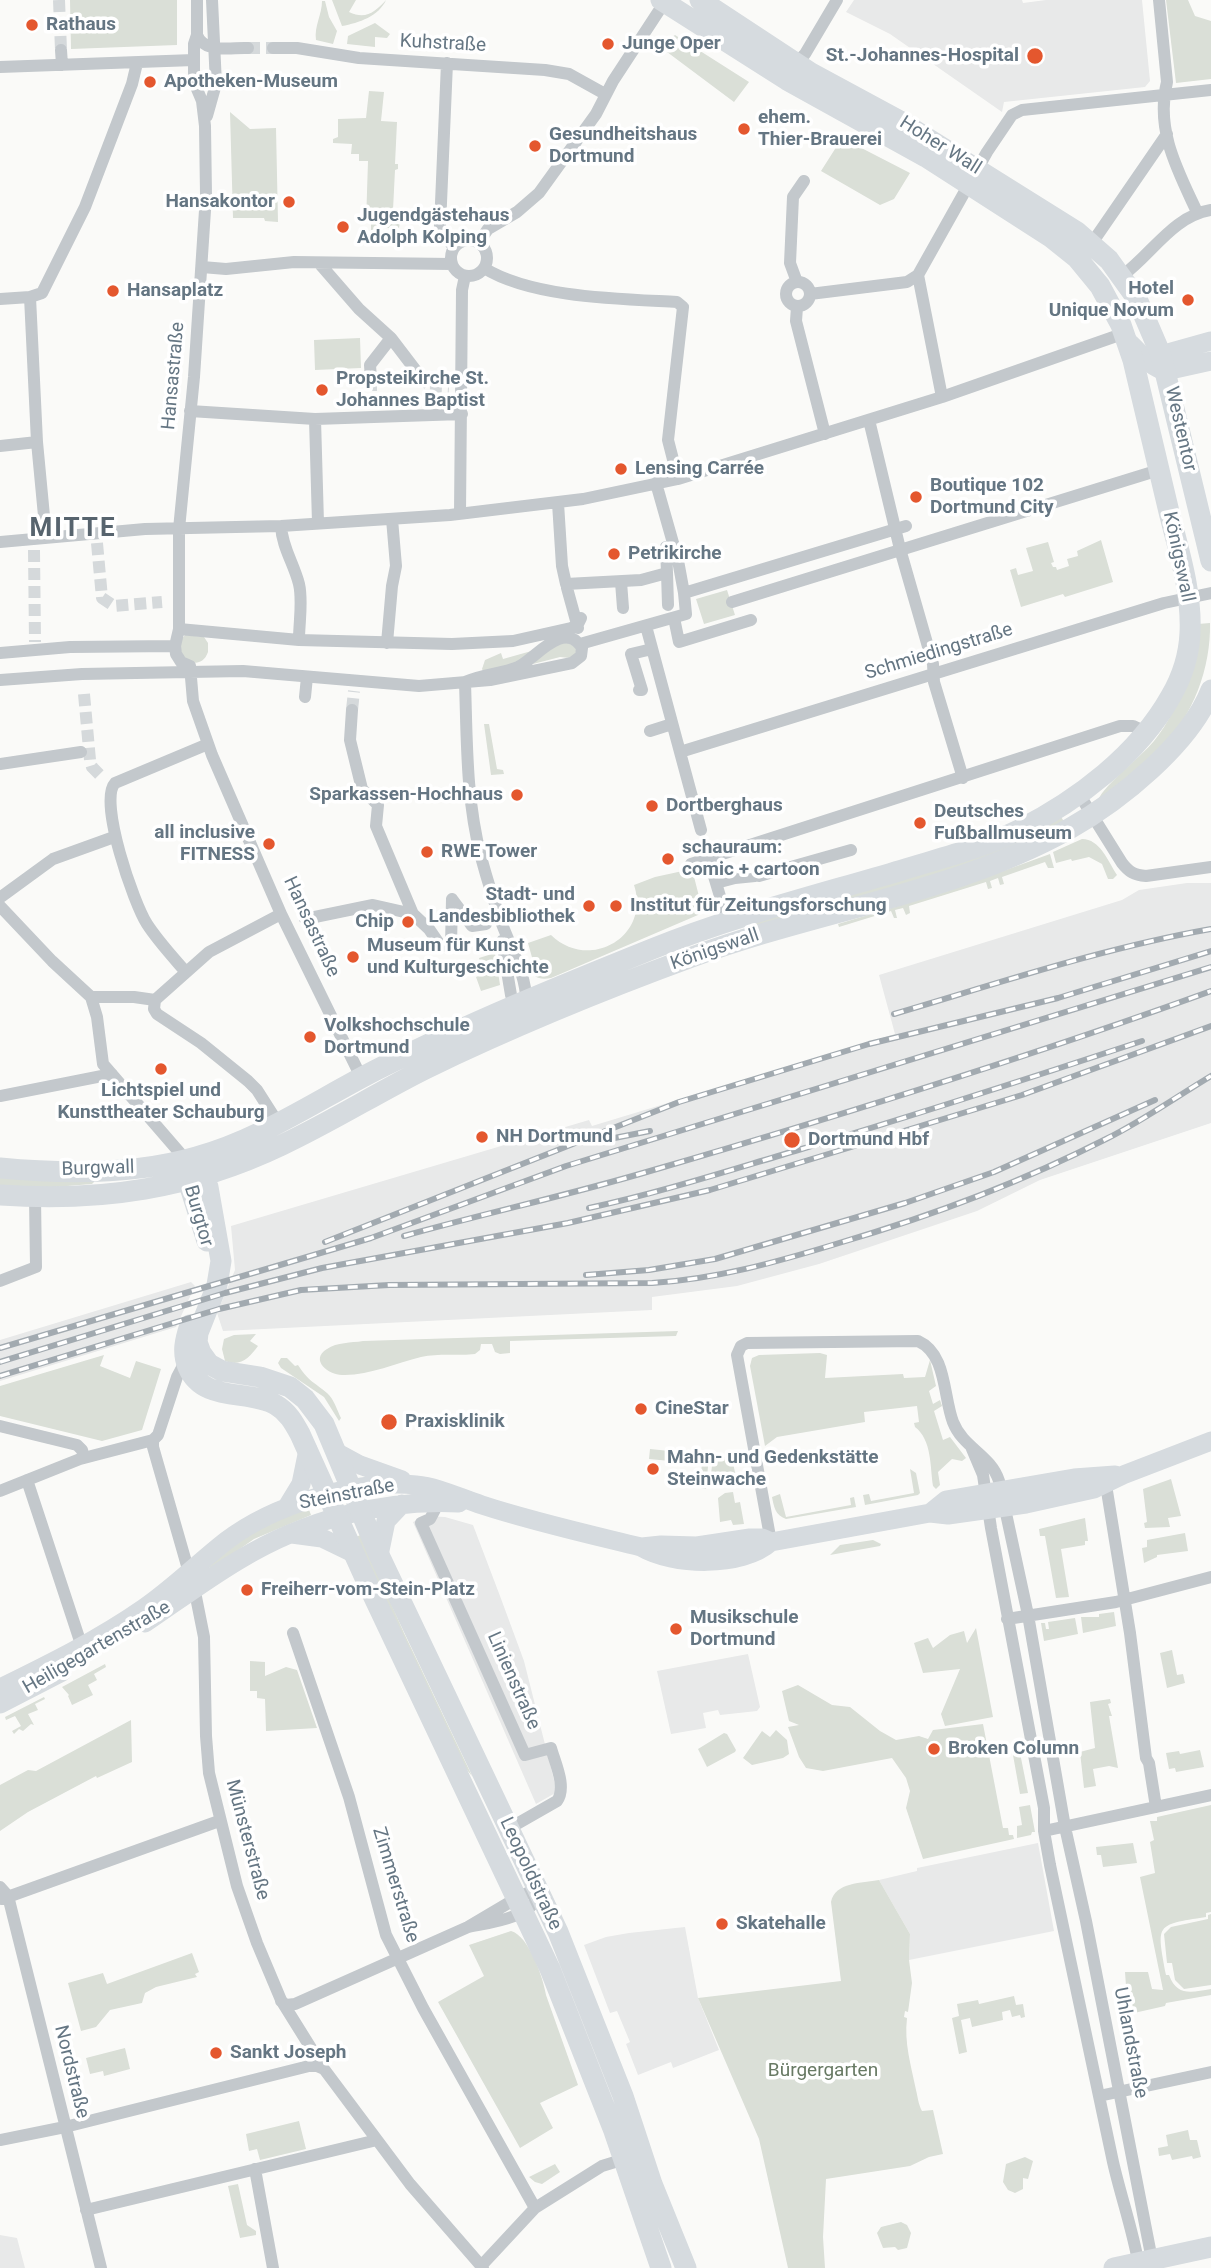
<!DOCTYPE html>
<meta charset="utf-8">
<style>
body{margin:0}
canvas{display:block;background:#fafaf8}
</style>
<canvas width="1211" height="2268"></canvas>
<script>
const context = document.querySelector('canvas').getContext('2d');
context.lineJoin = 'round';
function paint(path, color) {
  context.fillStyle = color;
  context.fill(path, 'evenodd');
}
function strokePath(path, color, width, dash) {
  context.strokeStyle = color;
  context.lineWidth = width;
  context.lineCap = dash ? 'butt' : 'round';
  context.setLineDash(dash || []);
  context.stroke(path);
}
function drawText(font, color, halo, rows, align = 'center') {
  context.font = font + ' Roboto,sans-serif';
  context.lineWidth = 7;
  context.setLineDash([]);
  context.textBaseline = 'middle';
  context.strokeStyle = halo;
  context.fillStyle = color;
  for (const [text, x, y, turn = 0] of rows) {
    context.save();
    context.translate(x, y);
    context.rotate((+turn || 0) * Math.PI / 180);
    context.textAlign = isNaN(turn) ? turn : align;
    if (halo) context.strokeText(text, 0, 0);
    context.fillText(text, 0, 0);
    context.restore();
  }
}
const built = new Path2D(`
 M854,0H1022L1023,3L1046,0H1142L1150,81L1145,87L1004,102L1002,112L890,34L846,12Z
 M1187,883H1211V1123L1040,1180L977,1211L819,1264L737,1286L652,1297V1310L223,1331L217,1313L235,1270L231,1226L589,1120L592,1126L895,1034L879,975L1122,900L1139,890Z
 M191,1282L195,1286L176,1327L0,1381V1340Z
 M426,1516L445,1517L473,1525L500,1596L524,1661L557,1792L536,1804L413,1522Z
 M748,1654L760,1707L757,1711L720,1715L718,1710L703,1713L706,1728L671,1734L657,1671Z
 M1038,1843L1054,1931L909,1960L910,1934L879,1880L917,1871V1868Z
 M685,1927L698,1998L719,2050L673,2068L671,2062L638,2075L626,2044L630,2042L617,2011L610,2013L584,1945L606,1937L629,1933Z
 M0,2235L17,2238L25,2268H0Z`);
const green = new Path2D(`
 M70,0H177V45L71,49Z
 M332,0H356L349,12C366,20 375,12 386,0C379,16 359,23 342,26Z
 M1166,0H1188L1195,16L1211,21V79L1176,83Z
 M322,1H325L329,17L337,31L333,44L316,40C314,26 322,15 322,1Z
 M375,23L390,34L387,38L375,37V47L347,44L348,36Z
 M675,35L749,82L734,102L659,46Z
 M369,91L384,92L381,121L397,122L395,164H398V169L395,170L393,210L401,215L399,228H378L377,230H371V223H366L368,161H359V154H351L352,144L333,143V139L338,137V119L366,118Z
 M230,112L250,129L276,128L278,222L265,221L264,218H233Z
 M842,138L910,173L894,199L880,205L821,171Z
 M360,338L361,368L315,370L314,340Z
 M1101,540L1113,582L1065,597L1063,594L1021,607L1010,570L1016,568L1018,575L1033,571L1026,548L1048,542L1054,562L1051,563L1053,567H1056L1057,570L1069,566L1067,559L1078,556L1077,551Z
 M727,590L735,615L704,624L696,599Z
 M1210,623C1211,668 1193,716 1161,748C1142,767 1119,783 1098,800C1105,784 1141,757 1154,741C1183,705 1189,667 1198,624Z
 M185,635L204,637L208,643V652C204,663 197,664 186,662L178,644Z
 M565,641L577,648L575,655L570,658L560,657L533,664L548,648Z
 M535,650L517,663L483,671L482,669L485,660L501,653L503,659Z
 M484,724H489L497,769L503,770L504,774L491,775Z
 M1060,815L1066,825L993,859L758,930L755,920Z
 M1082,839C1100,839 1108,861 1117,875L1113,879H1108L1102,864L1089,857L1072,861L1071,859L1056,863L1053,852Z
 M1050,854L1054,868H1048L1045,862L1002,877L1004,884L1000,885L998,878L990,881L992,888L988,889L986,882L909,906L910,913L906,915L903,908L895,910L897,918H894L891,911L839,927L838,924L948,891Z
 M692,869L702,908L698,915L551,978C537,981 531,975 525,963L533,961L528,943L551,935C589,972 651,937 634,885L655,877Z
 M495,953L500,985L481,991L476,977L484,974L479,958Z
 M0,1175L94,1182L92,1184L42,1188L0,1187Z
 M678,1331L676,1336L510,1341V1353L500,1354L495,1352L492,1344H481L480,1350L475,1354C457,1356 439,1353 421,1357C396,1363 368,1376 342,1375C329,1375 309,1360 327,1349C337,1342 351,1343 363,1341Z
 M256,1334L250,1341L258,1346C249,1358 241,1367 225,1361L222,1349L224,1339L234,1335Z
 M820,1353L827,1355L825,1378L903,1374L904,1378L925,1377L930,1360L936,1386L929,1391L933,1404L940,1400L942,1406L934,1411L943,1440L950,1437L966,1458L962,1461L952,1459L938,1472L940,1485L936,1489L933,1486C930,1466 932,1440 915,1427L914,1423L919,1422L917,1406L864,1412L865,1422L777,1437L765,1446L750,1366L752,1358L759,1355Z
 M104,1355L100,1366L130,1378L136,1361L161,1369L142,1430L102,1441L0,1416V1386Z
 M281,1358H287L295,1366L298,1365C308,1381 314,1382 327,1393C334,1399 337,1410 341,1418L339,1421L324,1397L281,1368L278,1363Z
 M650,1449L709,1455L706,1489L689,1486L691,1484H700L701,1476L692,1475L691,1472H701L702,1464L649,1459Z
 M713,1456L732,1458L737,1482L710,1484Z
 M910,1469L916,1473L920,1493L918,1495L865,1505L863,1495L869,1494L871,1501L914,1493Z
 M1171,1479L1181,1516L1168,1518L1170,1527L1145,1528L1144,1523L1147,1522L1143,1489Z
 M733,1492L735,1503L740,1502L744,1524L733,1525L731,1520L720,1522L718,1498L725,1493Z
 M780,1494L786,1517L851,1505L850,1498L854,1497L856,1507L786,1519C775,1515 774,1507 772,1497Z
 M308,1507L311,1515L254,1539L214,1567L202,1569L238,1539Z
 M1085,1518L1088,1541H1085V1545L1061,1549L1069,1597L1056,1598L1045,1536H1040L1039,1529Z
 M1185,1533L1188,1551L1157,1555V1557L1144,1563L1142,1548L1147,1547V1540Z
 M361,1535L404,1633L483,1799L472,1776L461,1763L352,1538Z
 M873,1540L881,1544L880,1546L830,1555L840,1545Z
 M1114,1612L1116,1626L1083,1633L1081,1617H1099V1614Z
 M1075,1618L1078,1634L1044,1641L1041,1623H1045L1046,1629H1049L1048,1622Z
 M976,1628L993,1717L945,1726L941,1714L960,1669L923,1673L914,1643L928,1638L933,1648L950,1635L964,1631L967,1643Z
 M1172,1650L1177,1675L1183,1674L1185,1683L1167,1688L1160,1653Z
 M250,1661L265,1662V1676L286,1667L297,1670L317,1728L266,1731L265,1699L257,1698V1691H250Z
 M105,1664L106,1667L94,1674L97,1680L88,1685L93,1695L72,1705L68,1696L69,1695L62,1687Z
 M798,1685L832,1705L850,1707L880,1731L896,1740L919,1736L928,1739L933,1730L983,1724L1003,1828H1008L1009,1835H1013L1014,1839L923,1859L906,1808L910,1791L906,1778L892,1758L823,1771L806,1768L799,1757L788,1727L799,1725L789,1721L782,1691Z
 M44,1697L45,1699L35,1704L38,1710L28,1714L34,1725L31,1724L23,1731L19,1729L14,1734L12,1731L21,1726L15,1716L6,1720L5,1717Z
 M1110,1699L1111,1703L1108,1704L1112,1716H1109L1118,1768L1109,1766L1093,1769L1096,1786L1084,1788L1080,1752L1095,1748L1090,1702Z
 M131,1720L132,1762L97,1778L96,1776L28,1812L0,1831V1785L28,1770L36,1771Z
 M776,1730L787,1740L789,1754L783,1758L752,1765L743,1758L762,1731L770,1737Z
 M724,1733L727,1734L736,1750L735,1752L707,1767L698,1749Z
 M1200,1750L1204,1767L1176,1772L1175,1768L1169,1769L1166,1753L1179,1751L1180,1754Z
 M1020,1753L1028,1793L1020,1794L1013,1755Z
 M1030,1805L1035,1832H1032L1031,1835L1017,1838V1826L1022,1825L1019,1807Z
 M1211,1805V1912L1206,1913V1917C1154,1925 1157,1924 1166,1975H1169C1177,1997 1192,1992 1211,1989V1995L1166,2003L1165,2006L1134,2013L1129,1987L1126,1986L1125,1972H1148L1152,1989L1163,1990L1140,1877L1155,1873L1150,1842L1154,1840L1150,1821H1157V1817Z
 M1133,1843L1137,1863L1103,1867L1101,1855H1097L1096,1847Z
 M879,1880L910,1934L909,1960L912,1983L908,2012L905,2011L904,2017L907,2018C904,2043 911,2065 916,2090C918,2098 918,2103 922,2111L933,2110L943,2154L929,2157L910,2166L826,2179L823,2237L825,2268H788L759,2139L698,1998L841,1981L831,1902C835,1882 862,1883 879,1880Z
 M1211,1914V1985L1184,1989L1175,1980L1172,1963H1167L1164,1934L1171,1927L1208,1919V1915Z
 M511,1931C529,1936 543,1977 546,1995L578,2085L540,2103L553,2128L520,2148L438,2002L484,1976L469,1945Z
 M192,1953L199,1972L195,1974L197,1977L156,1987L145,1993L142,2003L110,2010L96,2027L81,2031L68,1983L103,1973L107,1984Z
 M1014,1996L1016,2005L1023,2004L1025,2017L1021,2018L1020,2015L1012,2017L1010,2010L1002,2012L1003,2020L972,2027L970,2018L961,2020L967,2052L959,2054L952,2018L959,2016L957,2004L978,2000L979,2004Z
 M125,2048L130,2069L104,2076L103,2071L90,2074L86,2058Z
 M299,2121L306,2149L260,2160L257,2149L249,2151L246,2134Z
 M1188,2130L1190,2140H1197L1201,2157L1193,2159L1192,2156L1172,2160L1170,2154L1159,2156L1158,2148L1168,2146L1166,2135Z
 M1025,2157L1033,2161L1028,2179L1023,2178V2189L1015,2193L1008,2190L1003,2182L1006,2164Z
 M555,2164L560,2172L542,2184L535,2182L529,2177Z
 M238,2184L247,2225L256,2231V2235L240,2238L228,2186Z
 M901,2222L907,2225L911,2233L907,2248L898,2250L895,2247L883,2248L877,2233L881,2227Z`);
const streetTunnel = new Path2D(`
 M59,0L61,50
 M248,48H273
 M420,376L430,386V405
 M371,379V405
 M430,386L449,387
 M97,543L102,598L114,606L162,602
 M34,550L35,642
 M84,694L90,760L92,767L103,778
 M352,710L354,691`);
const street = new Path2D(`
 M197,0V35L194,44V82L202,101L205,126L206,195L194,377L179,529V629L175,646L176,654L181,662L190,666L193,701L212,755L281,914L361,1077
 M1159,0L1167,82C1155,130 1178,171 1197,212
 M197,35C204,54 232,47 248,48
 M273,48H297L359,58L545,70L569,74L605,94
 M61,50L62,65
 M797,62L805,54L837,0
 M447,63L440,226L442,233L454,247
 M0,67L194,60
 M207,116L216,84L212,0
 M451 258a18 18 0 1 1 36 0a18 18 0 1 1-36 0Z
 M479,242L488,229L517,212L539,193L596,114L613,81L666,0
 M1092,243L1167,134
 M319,263L359,309L391,338L420,376
 M202,267L226,269L294,262L452,264
 M484,268C532,298 621,299 677,302L683,307L668,440L678,479
 M918,275L942,397
 M1122,276C1152,254 1173,216 1211,210
 M786 294a12 12 0 1 1 24 0a12 12 0 1 1-24 0Z
 M797,282L790,263L793,197L804,181
 M810,294L907,282L918,275L987,152L1012,115L1022,110L1211,90
 M30,297L37,442
 M0,299L30,297L42,293L85,207L132,84L137,63
 M797,307L796,321L825,434
 M371,379L370,365L391,338
 M190,411L315,419L462,414
 M315,419L318,523
 M869,420L900,549L933,664L934,682L963,778
 M0,446L37,442L46,537
 M656,483L675,550
 M558,503L562,566L566,584L641,580L667,573L668,605
 M460,513L462,290L465,276
 M281,526C282,547 294,564 299,584C303,601 299,622 299,640
 M0,542L145,529L281,526L450,515L583,499L678,479L942,397L1125,333
 M677,555L684,593
 M667,573L666,547L674,545
 M621,582L623,608
 M567,588L578,628
 M732,602L1159,470
 M674,618L679,642L751,620
 M646,626L701,830
 M179,629L299,640L452,644L513,641L571,628L577,626L581,618
 M387,643L392,586L396,566L392,519
 M580,644L686,614L684,593L906,526
 M0,653L70,647L175,646
 M0,680L82,674L243,671L419,686L490,680L572,663L581,656L582,648C564,619 535,659 518,667C501,674 482,674 465,682
 M465,682C467,741 466,799 481,857C487,879 494,902 502,924C511,948 528,978 526,1005
 M639,690H642L631,654L652,649
 M305,697L307,677
 M352,710L350,740L362,789L378,805L376,826L413,914
 M650,731L672,724
 M680,752L1164,603L1211,593
 M0,764L81,752
 M1079,794L1122,863C1129,872 1134,875 1146,876L1211,867
 M707,853L725,913
 M691,864L1120,726H1133L1146,732
 M759,876L851,850
 M716,883L735,878L755,876
 M1,897L53,859L114,837
 M452,899L472,926L486,924
 M0,906L52,961L91,997L97,1017L103,1064L186,1160
 M305,919L373,905L413,914L429,929L440,945L451,946L452,899
 M502,941L511,995L516,1009
 M185,971C172,956 158,941 147,924C134,904 98,801 115,783L208,744
 M91,997H134L155,1000
 M155,1000L154,1009L157,1014L201,1043L248,1081L257,1090L278,1123
 M155,1000L209,952L281,914
 M0,1096L112,1074
 M0,1281L36,1267L35,1197
 M186,1360L177,1377L158,1435L153,1440V1447L196,1597L204,1637L206,1736L209,1773L237,1886L257,1943L281,2000L324,2069L410,2184L483,2268
 M0,1426L77,1445L82,1450L84,1458
 M972,1449L983,1475L991,1528L1044,1808V1831L1050,1865C1071,1964 1092,2063 1113,2162C1121,2197 1133,2231 1139,2266
 M27,1480L82,1647
 M1106,1485L1130,1633L1146,1758L1149,1763L1156,1807
 M0,1491L80,1459L153,1440
 M439,1502L430,1519L421,1523L525,1755L551,1748C555,1763 567,1787 557,1801L508,1829
 M771,1542L737,1355L741,1346L747,1343L918,1341C947,1354 943,1396 953,1422C963,1448 991,1455 999,1481L1028,1615L1065,1827L1086,1921L1153,2265
 M1007,1619L1116,1602L1211,1577
 M293,1633L349,1797L386,1935L423,2008L535,2208
 M1044,1831L1211,1795
 M0,1887L8,1896L101,2268
 M2,1899L219,1821
 M281,2001L286,2005L295,2004L468,1927L522,1895L528,1893L541,1894C527,1919 493,1922 468,1927
 M1099,2096L1211,2072
 M0,2140L65,2127L309,2066H317L324,2069
 M255,2169L273,2268
 M86,2210L377,2140
 M481,2266L535,2208L602,2166L628,2158`);
const secondary = new Path2D(`
 M1126,340C1140,351 1148,367 1166,371L1211,361
 M1151,363L1161,355L1211,341
 M336,1452L360,1465L402,1480
 M287,1507L301,1484L308,1450
 M930,1513L946,1500L1074,1478L1115,1475
 M292,1534L322,1538L353,1553
 M642,1547L661,1545L697,1546L750,1538H762L771,1542
 M379,1555L386,1521L402,1504
 M145,1623C176,1602 207,1579 239,1560C305,1520 382,1499 459,1503
 M0,1688C49,1664 98,1640 144,1608C173,1588 198,1563 226,1541C273,1505 357,1479 416,1485C439,1487 460,1498 482,1505C534,1522 588,1534 641,1547C673,1566 742,1568 771,1542L930,1513L948,1515L1026,1504L1094,1489L1123,1475L1211,1441
 M0,1704L62,1672`);
const primary = new Path2D(`
 M700,0L811,73L898,120L1077,232L1109,260L1137,299L1161,355L1211,561
 M200,1165L208,1187L221,1261L217,1285L198,1333L197,1342L201,1353L209,1364L222,1371L260,1377L290,1387L305,1399L324,1424L379,1555L558,1932L623,2096L652,2184L686,2268
 M0,1168C64,1174 134,1175 196,1157C262,1139 320,1098 380,1068C469,1023 560,986 652,949C733,916 818,895 902,870C941,858 982,848 1019,830C1078,800 1138,755 1171,696C1182,677 1189,655 1190,633C1192,592 1179,552 1169,512C1157,462 1145,411 1133,360L1121,325L1100,286L1077,258L1052,238L926,157L787,80L661,0
 M187,1168L186,1174L207,1241
 M0,1195C101,1202 190,1189 282,1145C331,1122 377,1093 425,1069C512,1027 602,990 692,957C816,911 952,894 1069,829C1119,801 1190,744 1211,690
 M190,1325C185,1340 182,1352 188,1367C203,1403 249,1389 276,1405C288,1412 294,1423 300,1434L370,1589L550,1969L614,2131L661,2268
 M1114,2268L1211,2247`);
const rail = new Path2D(`
 M894,1014C999,983 1103,948 1211,929
 M599,1141L650,1131
 M589,1208C659,1193 727,1171 795,1151C912,1116 1027,1079 1142,1041
 M404,1236C486,1213 569,1195 650,1171C839,1116 1026,1058 1211,991
 M325,1242L679,1102L869,1044L1058,998L1211,951
 M586,1275L649,1270L715,1259L905,1203L994,1172L1155,1100
 M0,1348L371,1238L566,1166L1211,967
 M0,1362L225,1293L322,1268L568,1223L710,1190L1022,1095L1211,1026
 M0,1376L219,1309L301,1290L389,1285L652,1283C717,1279 777,1262 839,1243C931,1216 1020,1183 1106,1139C1142,1121 1176,1097 1211,1076`);
const markers = [
 [32,25,7,"#e4572e"],
 [608,44,7,"#e4572e"],
 [1035,56,9,"#e4572e"],
 [150,82,7,"#e4572e"],
 [744,129,7,"#e4572e"],
 [535,146,7,"#e4572e"],
 [289,202,7,"#e4572e"],
 [343,227,7,"#e4572e"],
 [113,291,7,"#e4572e"],
 [1188,300,7,"#e4572e"],
 [322,390,7,"#e4572e"],
 [621,469,7,"#e4572e"],
 [916,497,7,"#e4572e"],
 [614,554,7,"#e4572e"],
 [517,795,7,"#e4572e"],
 [652,806,7,"#e4572e"],
 [920,823,7,"#e4572e"],
 [269,844,7,"#e4572e"],
 [427,852,7,"#e4572e"],
 [668,859,7,"#e4572e"],
 [589,906,7,"#e4572e"],
 [616,906,7,"#e4572e"],
 [408,922,7,"#e4572e"],
 [353,957,7,"#e4572e"],
 [310,1037,7,"#e4572e"],
 [161,1069,7,"#e4572e"],
 [482,1137,7,"#e4572e"],
 [792,1140,9,"#e4572e"],
 [641,1409,7,"#e4572e"],
 [389,1422,9,"#e4572e"],
 [653,1469,7,"#e4572e"],
 [247,1590,7,"#e4572e"],
 [676,1629,7,"#e4572e"],
 [934,1749,7,"#e4572e"],
 [722,1924,7,"#e4572e"],
 [216,2053,7,"#e4572e"]
];
const poiNames = [
 ["Rathaus",46,25],
 ["Junge Oper",622,44],
 ["St.-Johannes-Hospital",1019,56,"right"],
 ["Apotheken-Museum",164,82],
 ["ehem.",758,118],
 ["Thier-Brauerei",758,140],
 ["Gesundheitshaus",549,135],
 ["Dortmund",549,157],
 ["Hansakontor",275,202,"right"],
 ["Jugendgästehaus",357,216],
 ["Adolph Kolping",357,238],
 ["Hotel",1174,289,"right"],
 ["Unique Novum",1174,311,"right"],
 ["Hansaplatz",127,291],
 ["Propsteikirche St.",336,379],
 ["Johannes Baptist",336,401],
 ["Lensing Carrée",635,469],
 ["Boutique 102",930,486],
 ["Dortmund City",930,508],
 ["Petrikirche",628,554],
 ["Sparkassen-Hochhaus",503,795,"right"],
 ["Dortberghaus",666,806],
 ["Deutsches",934,812],
 ["Fußballmuseum",934,834],
 ["all inclusive",255,833,"right"],
 ["FITNESS",255,855,"right"],
 ["schauraum:",682,848],
 ["comic + cartoon",682,870],
 ["RWE Tower",441,852],
 ["Stadt- und",575,895,"right"],
 ["Landesbibliothek",575,917,"right"],
 ["Institut für Zeitungsforschung",630,906],
 ["Chip",394,922,"right"],
 ["Museum für Kunst",367,946],
 ["und Kulturgeschichte",367,968],
 ["Volkshochschule",324,1026],
 ["Dortmund",324,1048],
 ["Lichtspiel und",161,1091,"center"],
 ["Kunsttheater Schauburg",161,1113,"center"],
 ["NH Dortmund",496,1137],
 ["Dortmund Hbf",808,1140],
 ["CineStar",655,1409],
 ["Praxisklinik",405,1422],
 ["Mahn- und Gedenkstätte",667,1458],
 ["Steinwache",667,1480],
 ["Freiherr-vom-Stein-Platz",261,1590],
 ["Musikschule",690,1618],
 ["Dortmund",690,1640],
 ["Broken Column",948,1749],
 ["Skatehalle",736,1924],
 ["Sankt Joseph",230,2053]
];
const streetNames = [
 ["Kuhstraße",443,44,3],
 ["Hoher Wall",940,146,32],
 ["Hansastraße",174,376,-85],
 ["Westentor",1180,429,77],
 ["Königswall",1178,557,78],
 ["Schmiedingstraße",939,652,-17],
 ["Hansastraße",311,927,65],
 ["Königswall",715,950,-19],
 ["Burgwall",98,1169,-2],
 ["Burgtor",198,1216,74],
 ["Steinstraße",347,1495,-11],
 ["Heiligegartenstraße",97,1648,-30],
 ["Linienstraße",513,1681,66],
 ["Münsterstraße",247,1840,75],
 ["Leopoldstraße",530,1874,65],
 ["Zimmerstraße",395,1885,73],
 ["Uhlandstraße",1130,2043,79],
 ["Nordstraße",71,2072,76]
];
const parkNames = [
 ["Bürgergarten",823,2071]
];
const districtNames = [
 ["MITTE",73,529]
];
paint(built, '#e8e9e9');
paint(green, '#dadfd7');
strokePath(streetTunnel, '#d5d9db', 12, [12, 6]);
strokePath(street, '#c3c8cc', 12);
strokePath(secondary, '#d6dbdf', 19);
strokePath(primary, '#d6dbdf', 21);
strokePath(rail, '#a2aab0', 6);
strokePath(rail, '#fff', 3.5, [10]);
for (const [x, y, r, color] of markers) {
  const dot = new Path2D();
  dot.arc(x, y, r, 0, 2 * Math.PI);
  context.fillStyle = color;
  context.fill(dot);
  strokePath(dot, '#fff', 2.5);
}
drawText('bold 19px', '#657683', '#fff', poiNames, 'left');
drawText('19px', '#657683', '#fff', streetNames);
drawText('19px', '#687a64', '#fff', parkNames);
context.letterSpacing = '2px';
drawText('bold 26px', '#57646e', '#fff', districtNames);
context.letterSpacing = '0px';
</script>
